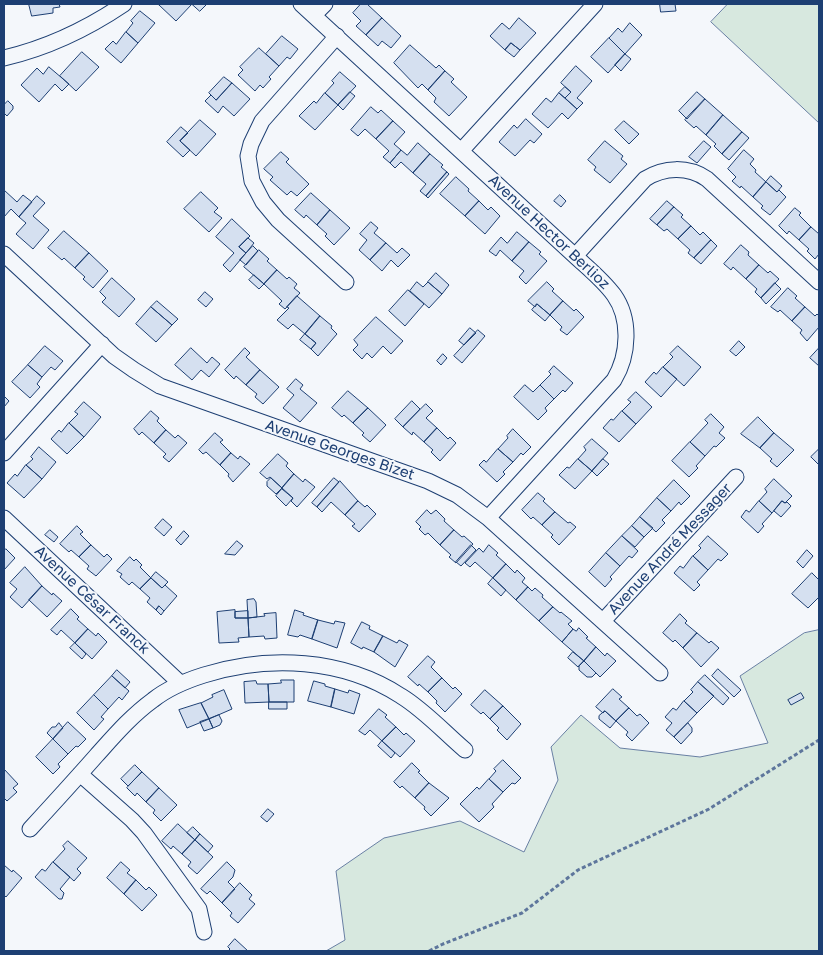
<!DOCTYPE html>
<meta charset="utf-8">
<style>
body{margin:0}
#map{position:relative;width:823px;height:955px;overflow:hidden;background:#f4f7fb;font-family:"Golos Text",sans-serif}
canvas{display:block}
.frame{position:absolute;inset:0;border:5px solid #1d3f73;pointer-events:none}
</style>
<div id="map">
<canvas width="823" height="955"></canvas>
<div class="frame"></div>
</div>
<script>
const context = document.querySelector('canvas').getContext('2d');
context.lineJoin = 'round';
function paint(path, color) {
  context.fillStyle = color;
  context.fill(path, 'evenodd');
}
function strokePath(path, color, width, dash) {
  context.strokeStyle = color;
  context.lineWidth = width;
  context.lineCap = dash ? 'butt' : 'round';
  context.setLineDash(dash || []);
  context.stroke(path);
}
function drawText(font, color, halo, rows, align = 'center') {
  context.font = font + ' "Golos Text",sans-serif';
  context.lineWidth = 4;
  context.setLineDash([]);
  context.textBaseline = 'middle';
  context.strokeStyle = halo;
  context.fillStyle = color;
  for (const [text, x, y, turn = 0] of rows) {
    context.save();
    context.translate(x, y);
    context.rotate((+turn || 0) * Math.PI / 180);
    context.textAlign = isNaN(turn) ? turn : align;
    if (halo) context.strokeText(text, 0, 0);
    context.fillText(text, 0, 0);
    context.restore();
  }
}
const green = new Path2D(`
 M728,4H819V123L711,22Z
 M819,630V951H326L345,940L336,871L384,838L460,821L524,852L558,780L551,747L581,715L620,748L700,757L768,743L740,676L804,633Z`);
const building = new Path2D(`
 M29,4H59L60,7L53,8V13L32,16Z
 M160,4H192L176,21L159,5Z
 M192,4H207L200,11Z
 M361,4H367L382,18L366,35L356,26L361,21L353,13Z
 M660,4H675L676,11L661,12Z
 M140,11L155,23L138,43L126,32L133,23L131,21Z
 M382,18L401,36L391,48L382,41L378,46L366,35Z
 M519,18L536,33L520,50L511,43L505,50L490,36L502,23L509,29Z
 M630,23L642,35L625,54L609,38L618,28L622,32Z
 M126,32L138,43L121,63L105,49L113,41L116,44Z
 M282,36L298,49L290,59L287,57L279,66L266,54Z
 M609,38L625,54L608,73L591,57Z
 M511,43L520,50L514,57L505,50Z
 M410,45L436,68L439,65L445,71L428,90L422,84L418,88L394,63Z
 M259,48L279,66L269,77L271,79L263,88L260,85L255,91L238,75L243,70L240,67Z
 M82,52L99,67L76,91L60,76Z
 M625,54L631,59L621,71L615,65Z
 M576,66L592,81L577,98L583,103L577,109L565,98L571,92L561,83Z
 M49,67L69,84L62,91L55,84L39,102L21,85L37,68L43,74Z
 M445,71L454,79L451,82L467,97L449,116L434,102L436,98L428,90Z
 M340,72L356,86L338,105L325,93L334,83L332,81Z
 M224,77L232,83L216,100L209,93Z
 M232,83L250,99L234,116L223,106L218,113L205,101L211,95L216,100Z
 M565,87L571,92L565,98L559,93Z
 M350,92L355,96L343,110L338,105Z
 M697,92L705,99L687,119L679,111Z
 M325,93L338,105L315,130L299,116L314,101L316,103Z
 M559,93L577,109L568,119L562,113L548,128L532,114L546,98L551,102Z
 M705,99L723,115L706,135L696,126L694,128L685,120Z
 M8,101L13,106V109L7,116L4,113V105Z
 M371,107L378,113L381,110L393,121L376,139L365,129L358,136L351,130Z
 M723,115L742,132L722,154L714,146L716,144L706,135Z
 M526,119L542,134L534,143L530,140L515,156L499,142L514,125L517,128Z
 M200,120L216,134L196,156L180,141Z
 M393,121L405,132L394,144L401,150L390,163L383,157L389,151L376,139Z
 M624,121L639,134L629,144L615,130Z
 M181,127L188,133L180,141L190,150L183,157L167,142Z
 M742,132L749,138L729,160L722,154Z
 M605,141L623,156L621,159L627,164L610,183L594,170L596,167L588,160Z
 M704,141L711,147L697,163L689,157Z
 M418,143L430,154L413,173L401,162L395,168L390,163L401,150L407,155Z
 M744,150L754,159L750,164L756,170L755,172L766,182L753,197L741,186L740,188L732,181L736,177L728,169Z
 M281,152L289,159L286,162L309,184L297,196L291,191L287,195L270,180L273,177L264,169Z
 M430,154L443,165L441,167L447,172L426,196L420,191L426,184L413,173Z
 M447,172L449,174L428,198L426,196Z
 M771,176L782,186L777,192L766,182Z
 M456,177L469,189L468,191L479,201L465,216L440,194Z
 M766,182L777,192L779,190L786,197L770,215L761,208L763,206L753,197Z
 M4,190L17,202L23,195L32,202L19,217L11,209L4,217Z
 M201,192L218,208L214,212L222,218L209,232L184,209Z
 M311,193L330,210L317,225L306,215L304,218L295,210Z
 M560,195L566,201L561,207L554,201Z
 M37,196L45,203L33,216L49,230L33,249L16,234L26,223L19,217Z
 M479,201L488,210L491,207L500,216L485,234L465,216Z
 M667,201L674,207L657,225L650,219Z
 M674,207L683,215L681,217L691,226L678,239L667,229L664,231L657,225Z
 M795,208L801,213L799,215L811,227L799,240L789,231L787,234L779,226Z
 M330,210L350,228L334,245L325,236L327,234L317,225Z
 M232,219L250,236L239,247L246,253L230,272L223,265L234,253L216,237Z
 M371,222L378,228L374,233L386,243L370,260L359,250L367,240L360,234Z
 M691,226L700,235L703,232L711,240L694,258L688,253L690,250L678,239Z
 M811,227L819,234V254L815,259L807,251L809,249L799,240Z
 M64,231L89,253L75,268L64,258L62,260L48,248Z
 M517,232L529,242L512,261L500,250L496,256L489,251L501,237L507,243Z
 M248,238L254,243L246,253L239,247Z
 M711,240L717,246L701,264L694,258Z
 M529,242L541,252L539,254L547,261L526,284L519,277L524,271L512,261Z
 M386,243L397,253L402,248L410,255L398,267L391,260L382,271L370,260Z
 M741,245L749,252L748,255L759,265L746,279L733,267L731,270L724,264Z
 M253,246L258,251L246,265L240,260Z
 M259,250L269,259L267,261L277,270L264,284L244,267Z
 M89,253L108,271L93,288L83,279L85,277L75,268Z
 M759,265L768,273L770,271L779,279L761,298L755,292L757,289L746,279Z
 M277,270L287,279L289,277L297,284L294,288L300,293L285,309L279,304L282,301L264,284Z
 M436,273L449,285L442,294L428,282Z
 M254,275L264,284L259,289L249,280Z
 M112,278L135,299L119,317L102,302L106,298L100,292Z
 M417,282L423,287L428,282L442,294L429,308L410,291Z
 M547,282L554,289L552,291L563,301L550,315L537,304L535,307L528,301Z
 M775,283L781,289L766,304L761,298Z
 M788,288L797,296L795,298L805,307L792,321L780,310L778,312L771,307Z
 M408,290L424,304L405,326L389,311Z
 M205,292L213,299L206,307L198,300Z
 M297,296L320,316L305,334L293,324L288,329L277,320L289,308L287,307Z
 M157,301L178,319L172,325L151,307Z
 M563,301L574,311L576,309L584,317L567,335L560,330L562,327L550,315Z
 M537,304L550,315L545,321L532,310Z
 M151,307L172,325L156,342L136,324Z
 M805,307L815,316L817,314L819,316V327L807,341L800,333L802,330L792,321Z
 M320,316L332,326L331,328L337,334L318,356L311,349L316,343L305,334Z
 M376,317L403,341L391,354L383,346L372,358L367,353L362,359L353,350L358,345L354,340Z
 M470,328L476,333L464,345L459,341Z
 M478,330L485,336L462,363L454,356Z
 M305,334L316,343L311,349L300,340Z
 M739,341L745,347L736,356L730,351Z
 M45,346L63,361L55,370L51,367L42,377L28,365Z
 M678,346L701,367L684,386L663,367L673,357L670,354Z
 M191,348L207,363L212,357L220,364L209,377L201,370L192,380L175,365Z
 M245,348L250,353L246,357L260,370L246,385L236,376L234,379L225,370Z
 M819,348V366L810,358Z
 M443,354L447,358L441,365L437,361Z
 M28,365L42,377L37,384L40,387L30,398L12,382Z
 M554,366L573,383L565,392L563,390L554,399L540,385L551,374L549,372Z
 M663,367L677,379L661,397L645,382L654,372L656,374Z
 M260,370L279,387L263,404L255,397L257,394L246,385Z
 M296,379L303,385L300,389L317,403L300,422L283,408L294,395L287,389Z
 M525,385L533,392L540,385L554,399L545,408L547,411L538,420L514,397Z
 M348,391L368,408L353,423L344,415L342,417L332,408Z
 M636,392L652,407L636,424L622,411L631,402L628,400Z
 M4,396L9,401L4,407Z
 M412,401L420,409L403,427L395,419Z
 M84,402L101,417L84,437L69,423L78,414L75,412Z
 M426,404L433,411L426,418L437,428L424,442L413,432L412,435L403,427Z
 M368,408L386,425L370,442L362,435L364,433L353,423Z
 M151,411L159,418L157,421L166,430L154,443L142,432L139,435L134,429Z
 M622,411L636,424L619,442L603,428L611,419L613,420Z
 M711,414L724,427L719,433L725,438L716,447L714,446L705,456L690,442L708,423L705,420Z
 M758,417L774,433L760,448L741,434Z
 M69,423L84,437L67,454L51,439L59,430L61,432Z
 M437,428L448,439L450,437L456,443L440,461L431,452L433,450L424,442Z
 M513,429L531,447L523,455L521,453L513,462L498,449L508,438L507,436Z
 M166,430L175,438L178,435L187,443L169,462L163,457L166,454L154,443Z
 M215,433L223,440L220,442L231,453L220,465L206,452L203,454L199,450Z
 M774,433L794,450L777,467L770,461L772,459L760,448Z
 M592,439L608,453L592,471L578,459L586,450L584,447Z
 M690,442L705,456L696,466L698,468L689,477L672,461Z
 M39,447L56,462L42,479L26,465L33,459L31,457Z
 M498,449L513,462L503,472L505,474L497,482L479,465L484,460L486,462Z
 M819,449V463L818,464L811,457Z
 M231,453L238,459L240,456L250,464L233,482L228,476L229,474L220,465Z
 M278,454L288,463L286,466L294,474L282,488L270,477L267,479L260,473Z
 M578,459L592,471L575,489L559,475L567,467L569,468Z
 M603,459L609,464L597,476L592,471Z
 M26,465L42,479L24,498L7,483L15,474L17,476Z
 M294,474L303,482L305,479L315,487L297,507L291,501L293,498L282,488Z
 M271,478L282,488L276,494L267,486V482Z
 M334,478L339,482L317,507L312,503Z
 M774,479L792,496L785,503L782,501L772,513L759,501L767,492L765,489Z
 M674,480L690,496L681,505L679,502L671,511L657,498Z
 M340,481L358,501L345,515L331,502L322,512L317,507Z
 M282,489L293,498L286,506L276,496Z
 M538,493L545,499L543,501L555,512L542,525L533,517L531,519L522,510Z
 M657,498L671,511L662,520L665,523L656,532L640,517Z
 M358,501L365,507L367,505L376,514L359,532L352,526L355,524L345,515Z
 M759,501L772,513L762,524L764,526L758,533L741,517L746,510L749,512Z
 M782,501L785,503L787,502L791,506L781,517L774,511Z
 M427,510L431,514L436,510L445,519L444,521L454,530L440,545L428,533L425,535L419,529L421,527L416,522Z
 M555,512L568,523L570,522L576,527L559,545L551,537L553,535L542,525Z
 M640,517L653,528L644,537L632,526Z
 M163,519L172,527L164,536L155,528Z
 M77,526L83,532L80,534L91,545L79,557L71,550L69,552L60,544Z
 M632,526L644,537L635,547L622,536Z
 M50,530L58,537L54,542L45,535Z
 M454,530L462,537L464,536L473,544L456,563L449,557L451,555L440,545Z
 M184,531L189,536L181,545L176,540Z
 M622,536L638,551L632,558L629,556L620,566L606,553Z
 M708,536L728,554L721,561L718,559L708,570L693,556L701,548L699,546Z
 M237,541L243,546L235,555L225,554Z
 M91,545L104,557L107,554L112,559L96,576L87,569L89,566L79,557Z
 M471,545L476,550L461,566L456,562Z
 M489,545L498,553L496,555L506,564L493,578L475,562L470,567L465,563L479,548L483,552Z
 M6,549L15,558L4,570V551Z
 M807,550L813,556L803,568L797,562Z
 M606,553L620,566L610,577L612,579L605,587L589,572Z
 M693,556L708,570L697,582L700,585L694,591L674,573L680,566L683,568Z
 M130,557L134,561L136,559L142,565L140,567L151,578L140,589L132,582L129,585L120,577L122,574L117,571Z
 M506,564L515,573L517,570L525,578L522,582L528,587L516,600L493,578Z
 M25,567L42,586L22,608L10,597L17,589L10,583Z
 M156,572L168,582L162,588L151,578Z
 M812,573L819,580V597L808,608L792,594Z
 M151,578L162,588L165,585L177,596L164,611L159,606L156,610L147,602L150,598L140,589Z
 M493,578L506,590L501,596L488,584Z
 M42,586L52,595L53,593L62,601L47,617L29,600Z
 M528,587L532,591L535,588L543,595L542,597L553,607L539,621L516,600Z
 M254,599L256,602L257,617L248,618L247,600Z
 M159,606L164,611L161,615L156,610Z
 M553,607L560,613L561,612L572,621L568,624L573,629L562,642L539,621Z
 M71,609L79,617L77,619L88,629L75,643L61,630L57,635L51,630Z
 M235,610V618H248L249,637L238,638L239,642L219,643L217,612Z
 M295,610L304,613L303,615L318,620L312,639L300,635L298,637L288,635Z
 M248,611V618H235V612Z
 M276,613L277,638L265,639L264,636L249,637L248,618L265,616L264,614Z
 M680,614L687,621L685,623L697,633L683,648L675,640L673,642L663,633Z
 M318,620L334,624L335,621L345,623L337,648L312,639Z
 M362,622L370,626L369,629L383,636L374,652L363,647L362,649L351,643Z
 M579,628L588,637L586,638L596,647L584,661L562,642L573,629L576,631Z
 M88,629L96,636L98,633L107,642L92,659L75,643Z
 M697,633L709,643L711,641L719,648L701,667L683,648Z
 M383,636L397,643L399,640L408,645L395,667L374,652Z
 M75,643L86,654L82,659L70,648Z
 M596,647L605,656L607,653L616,661L600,677L584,661Z
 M573,652L584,661L578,667L568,658Z
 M428,656L435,662L431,667L442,678L428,692L419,684L418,686L408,677Z
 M584,661L596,673L592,677H587L579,670V666Z
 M718,669L741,690L734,697L712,676Z
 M117,670L130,682L125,688L112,676Z
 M705,675L729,698L723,705L698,682Z
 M112,676L129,691L122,700L119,697L108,709L94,695Z
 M442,678L453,689L455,687L462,694L445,712L436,703L437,701L428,692Z
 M281,680H294V702H269L268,684L281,683Z
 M256,681L257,684H268L269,702L245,703L244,682Z
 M314,681L325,684V686L335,689L331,707L308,701Z
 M698,682L714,696L697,713L684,701L693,692L691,690Z
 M335,689L348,693L349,690L360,694L354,714L331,707Z
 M613,689L622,697L619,699L629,708L616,721L605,711L603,713L596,707Z
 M224,690L232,709L209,719L201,703L213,697L212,695Z
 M485,690L503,706L490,719L483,712L481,714L471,705Z
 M801,693L804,698L791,705L788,700Z
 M94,695L108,709L101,717L104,719L94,730L77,713Z
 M684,701L697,713L674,737L666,730L672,723L665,717L673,708L676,710Z
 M269,702H287V709H269Z
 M201,703L209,719L187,728L179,710Z
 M503,706L521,724L507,740L497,730L499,728L490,719Z
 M629,708L637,716L640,714L649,723L632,741L626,735L628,732L616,721Z
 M379,709L387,715L385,717L396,727L382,741L370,730L365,735L359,731Z
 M605,711L616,721L610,728L599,719V716Z
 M219,715L222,721L220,725L213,728L209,719Z
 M209,719L213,728L204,731L200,722Z
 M68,722L86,739L78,747L76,746L68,754L53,739Z
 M59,723L63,728L53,739L47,733L52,727H55Z
 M688,723L692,728V732L681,744L674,737Z
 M396,727L404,735L406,733L415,741L400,757L382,741Z
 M53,739L68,754L58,764L60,767L53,774L36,757Z
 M382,741L395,753L391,758L378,746Z
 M503,760L521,778L515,784L512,783L503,792L489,779L496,771L494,769Z
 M412,763L420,771L418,772L429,783L415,798L402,786L400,788L394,782Z
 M135,765L142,772L128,786L121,779Z
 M4,769L18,784L13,788L17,792L7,801L5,799L4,801Z
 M142,772L159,788L146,802L137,793L135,796L127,788Z
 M489,779L503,792L492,804L494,807L479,822L460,804L477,787L479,789Z
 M429,783L449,798L431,816L424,809L425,807L415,798Z
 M159,788L177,805L161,821L153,813L155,810L146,802Z
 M268,809L274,814L267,822L261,817Z
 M178,824L195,840L182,854L173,846L171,849L162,841Z
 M193,827L200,834L195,840L187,833Z
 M200,834L213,846L208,852L195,840Z
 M195,840L213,857L197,874L188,866L191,862L182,854Z
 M68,841L87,858L77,869L81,873L74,881L53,862L65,849L63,846Z
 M53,862L70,877L60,889L64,893L62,899H59L35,877L42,869L45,871Z
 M121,862L130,870L127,873L136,880L124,894L107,878Z
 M227,862L235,870L233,877L228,882L235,889L222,903L210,891L207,894L201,889Z
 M4,865L12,872L13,870L22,878L6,897L4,895Z
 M136,880L146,890L149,887L157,895L142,911L124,894Z
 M240,883L252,895L249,899L255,904L238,923L230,916L232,913L222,903Z
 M235,939L248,951H228L230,949L228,947Z`);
const path = new Path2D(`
 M429,951L443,944L522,913L578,870L709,809L819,740`);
const minor = new Path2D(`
 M301,4L575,256C588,268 603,280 614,295C631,319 629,355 614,380L488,518
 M314,15L325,4
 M337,36L262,121L251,144L248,156L252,181L263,202L278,220L346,282
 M4,58C47,48 87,29 124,4
 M461,151L595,4
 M4,254L114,356L134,370L160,386L428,481L457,495L488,518L660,673
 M575,256L645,179C664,167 688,166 707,179L819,282
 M4,453L102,344
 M4,518L180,683
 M603,621L736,477
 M80,774L132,820L144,833L199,909L204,932
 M30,829C52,805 74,781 96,756C114,736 131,716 153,700C168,688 185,681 204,675C268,655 343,658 401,696C424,710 444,732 465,750`);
const streetNames = [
 ["Avenue Hector Berlioz",549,232,43],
 ["Avenue Georges Bizet",340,450,19],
 ["Avenue André Messager",670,549,-47],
 ["Avenue César Franck",92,600,43]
];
paint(green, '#d7e8df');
strokePath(green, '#687fa3', 1);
paint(building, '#d5e0f0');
strokePath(building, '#1d3f73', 1);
strokePath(minor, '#1d3f73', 17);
strokePath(path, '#5e769c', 3, [4, 2.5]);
strokePath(minor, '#f4f7fb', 15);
drawText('15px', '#1d3f73', '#f4f7fb', streetNames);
</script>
